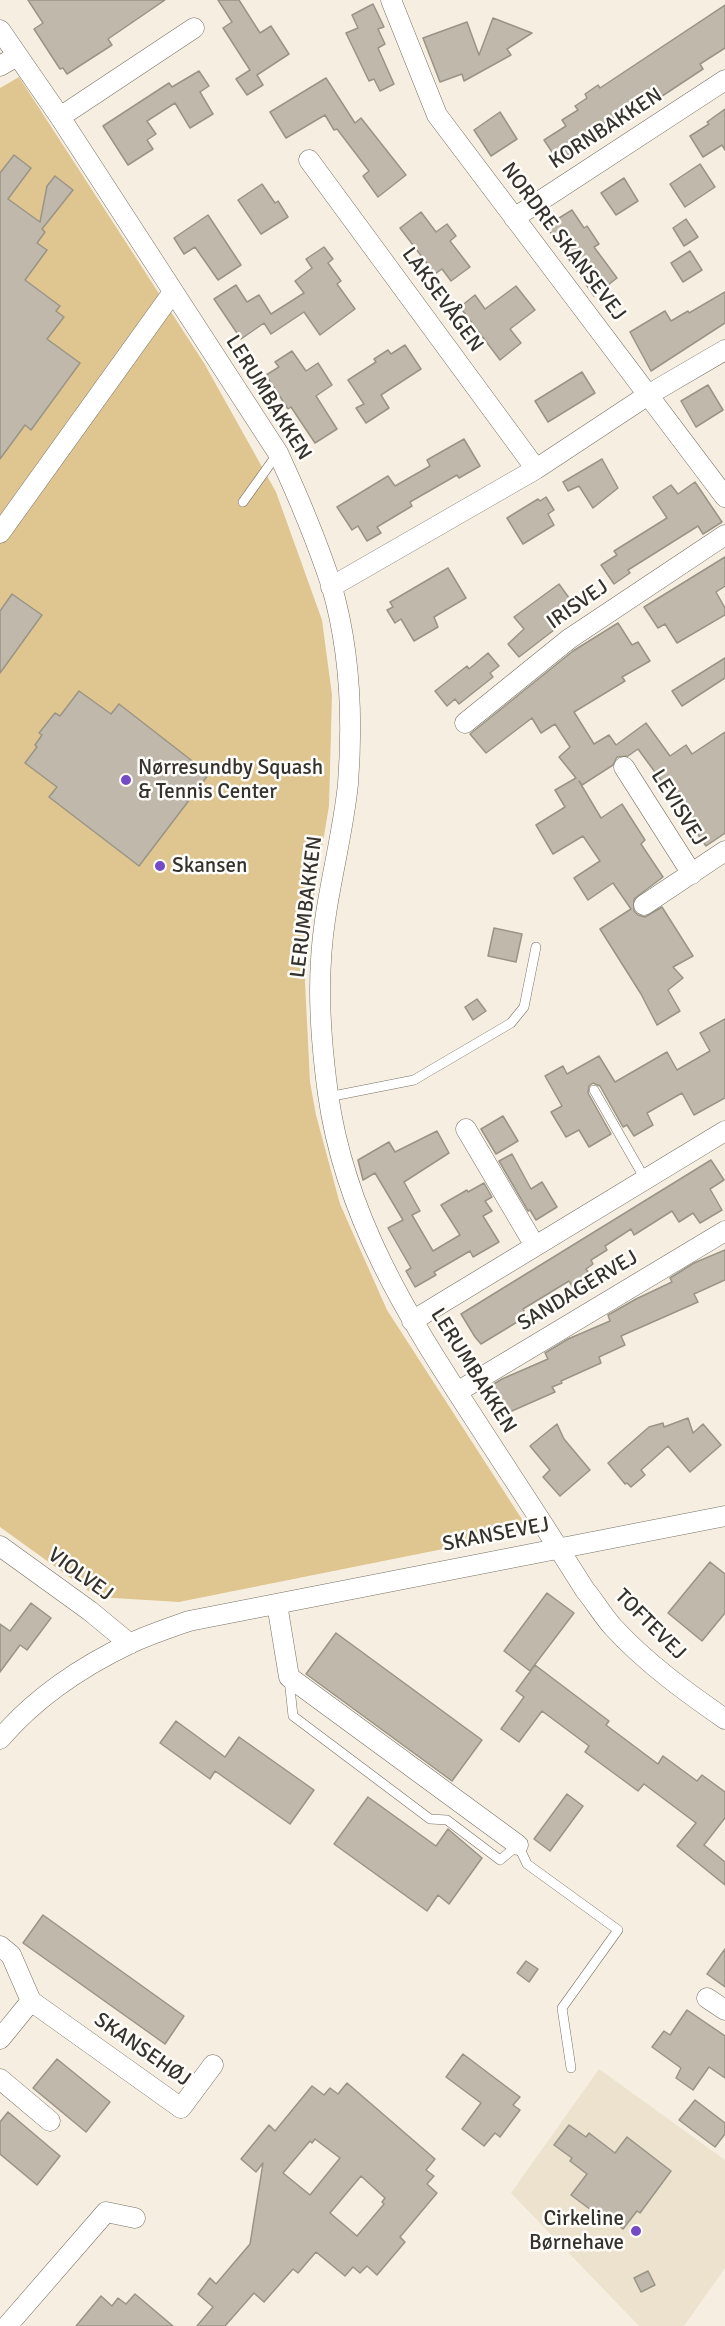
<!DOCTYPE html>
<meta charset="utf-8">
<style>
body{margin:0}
canvas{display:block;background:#f6efe1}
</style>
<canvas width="725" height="2326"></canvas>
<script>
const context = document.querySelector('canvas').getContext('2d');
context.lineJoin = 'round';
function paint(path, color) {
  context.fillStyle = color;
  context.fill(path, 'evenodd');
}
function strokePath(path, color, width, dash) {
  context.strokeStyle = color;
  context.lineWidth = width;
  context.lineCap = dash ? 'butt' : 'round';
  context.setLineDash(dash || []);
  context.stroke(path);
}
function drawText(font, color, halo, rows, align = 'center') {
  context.font = font + ' Signika,sans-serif';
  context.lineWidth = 5;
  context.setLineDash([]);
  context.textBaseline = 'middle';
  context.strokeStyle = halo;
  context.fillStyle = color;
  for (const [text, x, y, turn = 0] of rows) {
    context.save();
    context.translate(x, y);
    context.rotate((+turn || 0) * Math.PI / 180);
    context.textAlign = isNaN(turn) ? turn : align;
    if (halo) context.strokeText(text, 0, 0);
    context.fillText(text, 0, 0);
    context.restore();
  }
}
const built = new Path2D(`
 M599,2069L725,2160V2268L684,2326H639L511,2193Z`);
const green = new Path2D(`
 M19,77L204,363L276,492L322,620L332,695L329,806L309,925L305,982L310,1082L316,1115L340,1204L387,1310L525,1524L523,1533L179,1602L97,1597L0,1527V88Z`);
const building = new Path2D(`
 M28,0H165L108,39L112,45L67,74L63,68L60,69L34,29L43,23Z
 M218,0H239L260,33L271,26L289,54L257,75L263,85L247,95L236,79L250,70L223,28L232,22Z
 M373,4L384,27L378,29L385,44L378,48L394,84L380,91L374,79L369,81L346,33L358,28L352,15Z
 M725,5V48L700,64L703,69L641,110L636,103L577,141L581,146L558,161L544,140L566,126L562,120L578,110L575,106L587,98L585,94L598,85L600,88Z
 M493,18L532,33L507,49L511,55L464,81L462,74L440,82L423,38L467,22L479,55Z
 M199,71L209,86L200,92L213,114L190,128L175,103L147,121L156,134L147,140L153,149L128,165L103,126L169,83L172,87Z
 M326,78L355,123L361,118L406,175L378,197L363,176L369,171L337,129L334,130L325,115L286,138L270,112Z
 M725,109V150L722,145L703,157L690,136L709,124L707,122Z
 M500,112L517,139L491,156L474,130Z
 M14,155L31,168L8,199L40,222L47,186L55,176L73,190L42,229L45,232L37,243L47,250L25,280L60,306L56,311L64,317L47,339L80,363L31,430L25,425L0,459V173Z
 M700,164L715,187L685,207L670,184Z
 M624,178L638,201L616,215L601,193Z
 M262,184L275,203L278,201L288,217L261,234L238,200Z
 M572,210L584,228L587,226L599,244L594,247L617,278L594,296L546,226Z
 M421,212L436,232L447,224L456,236L450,241L470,267L451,281L442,269L435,274L400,228Z
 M208,215L241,265L218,280L195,247L184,254L174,238Z
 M686,219L698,237L684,246L673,228Z
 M324,247L333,259L328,263L341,281L337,284L355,309L320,335L304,312L271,334L264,323L241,339L214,299L236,285L247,302L259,295L271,314L304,293L295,281L312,268L306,259Z
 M690,251L702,270L683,282L671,263Z
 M516,286L535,310L510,329L521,343L500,360L460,307L475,295L485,309Z
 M725,292V323L651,371L630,332L665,311L671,321L688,311L689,313Z
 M405,345L421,369L381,395L389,408L366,423L356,408L364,404L348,380L376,362L374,359L388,350L391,354Z
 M292,351L306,371L318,363L332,385L316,396L337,429L315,443L291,407L288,409L266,375L279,367L275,362Z
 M582,372L595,393L548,422L535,401Z
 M708,385L723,410L696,427L681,401Z
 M464,439L480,466L459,478L457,475L410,502L412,506L377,527L381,533L367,541L358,526L352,530L337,507L388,476L395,486L430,466L427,460Z
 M602,459L618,488L593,508L579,486L568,491L563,482Z
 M695,482L722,522L703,534L698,526L628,570L630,573L614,584L601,565L617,555L614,551L667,518L653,497L671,485L678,494Z
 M546,497L554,510L548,514L554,525L523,544L507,518L538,499L540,501Z
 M725,557V586L716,592L725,608V615L677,643L665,624L658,628L644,607Z
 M448,568L466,598L434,617L438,627L414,641L401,619L395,623L387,610L393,607L390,602Z
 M559,584L572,602L546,620L554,630L519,657L508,644L524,629L514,617Z
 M12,594L42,615L0,673V611Z
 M618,623L632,645L638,642L650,661L622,677L625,681L574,712L594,744L609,735L616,745L646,723L670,756L686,745L692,754L725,732V833L706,846L673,799L674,798L638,749L628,756L617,757L613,765L582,785L579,781L601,818L622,804L645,840L641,844L663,877L634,899V911L638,915L645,917L662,907L693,956L673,967L683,978L668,990L680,1011L657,1025L641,994L600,929L631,909L613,883L588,900L574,878L600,861L583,836L553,854L536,825L565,807L555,790L576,778L559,757L570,747L555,724L541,733L532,718L486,753L470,734L573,651Z
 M488,653L499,666L490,673L493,677L459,704L455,699L447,706L435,691L467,666L469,669Z
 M725,658V678L682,706L672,691Z
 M79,691L111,714L119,704L209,774L139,866L49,797L57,787L25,763L37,747L35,745L42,735L39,733L55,713L60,716Z
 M494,928L522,934L516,962L488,956Z
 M477,999L486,1011L473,1020L465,1007Z
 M725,1019V1098L694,1115L682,1093L647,1113L653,1125L634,1136L627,1125L623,1127L600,1086L593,1083L589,1086L588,1093L611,1134L589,1147L579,1130L566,1137L551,1112L562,1106L545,1076L563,1066L567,1074L599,1056L615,1082L667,1052L677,1070L710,1051L700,1033Z
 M503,1116L518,1141L496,1154L481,1129Z
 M437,1131L449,1153L404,1182L420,1211L412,1215L433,1251L460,1235L441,1205L467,1190L468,1192L484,1183L492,1197L485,1201L492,1211L483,1216L499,1242L473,1257L470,1251L434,1272L436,1275L415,1287L406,1271L411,1268L388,1228L403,1220L375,1173L363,1180L358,1160L389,1142L395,1152Z
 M512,1154L531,1189L542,1182L557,1207L536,1220L530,1210L528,1211L499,1161Z
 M711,1160L724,1180L710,1189L722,1210L700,1223L693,1213L679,1222L672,1211L634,1235L631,1229L605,1246L607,1250L591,1260L593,1264L586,1269L593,1279L574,1290L569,1281L523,1309L527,1316L481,1344L475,1337L461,1314Z
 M725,1250V1280L694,1294L698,1302L621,1336L625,1345L599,1357L601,1363L561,1381L562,1383L552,1387L555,1392L496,1418L492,1413L482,1391L502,1379L548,1359L545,1353L568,1339L610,1321L608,1315L636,1299L672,1282L670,1278L694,1263Z
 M688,1418L693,1433L703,1424L721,1445L690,1472L668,1446L641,1470L645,1475L631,1487L627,1483L625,1484L608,1463L649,1427L663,1423L664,1427Z
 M557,1424L564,1439L590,1470L560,1496L543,1477L550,1470L530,1446Z
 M710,1562L725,1574V1613L702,1641L668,1613Z
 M547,1593L574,1613L530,1671L504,1651Z
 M31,1603L51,1618L27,1650L20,1645L0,1672V1624L10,1631Z
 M336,1633L482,1740L452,1781L306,1674Z
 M535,1665L609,1721L606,1725L658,1764L663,1756L697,1781L702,1775L725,1792V1818L704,1845L725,1862V1885L677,1846L696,1823L644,1784L638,1791L585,1752L589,1746L542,1711L519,1742L501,1729L524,1697L516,1691Z
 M176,1721L225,1757L239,1737L314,1790L290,1824L215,1771L210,1779L160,1743Z
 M567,1794L583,1806L550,1851L534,1839Z
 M368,1797L436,1846L448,1829L482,1858L449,1904L438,1895L427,1911L334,1844Z
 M43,1915L184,2016L165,2044L23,1943Z
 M725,1949V1987L707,1974Z
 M526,1961L538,1969L529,1982L517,1973Z
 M687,2010L725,2036V2078L709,2067L693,2090L676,2078L681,2068L652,2047L664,2031L670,2035Z
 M463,2054L520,2097L513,2105L520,2110L500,2137L495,2133L484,2146L462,2129L481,2103L446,2077Z
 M57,2059L110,2102L86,2132L33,2088Z
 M347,2083L435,2159L426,2170L434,2176L427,2184L437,2193L400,2237L405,2242L377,2275L367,2266L360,2273L353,2267L345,2276L316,2252L298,2273L293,2269L264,2302L254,2293L225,2326H197L213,2307L198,2294L210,2278L216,2284L250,2244L263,2163L256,2172L241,2159L269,2125L275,2131L312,2086L324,2095L330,2088L338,2094ZM315,2139L340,2158L310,2195L283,2173L310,2141L312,2143ZM361,2176L385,2198L382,2202L384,2204L357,2236L330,2213Z
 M695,2100L725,2123V2134L715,2147L679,2120Z
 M8,2112L60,2156L37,2185L0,2154V2122Z
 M569,2125L586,2137L589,2133L615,2153L627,2137L671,2171L640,2213L637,2211L623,2229L598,2210L595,2213L571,2195L587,2174L570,2161L572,2158L554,2145Z
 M648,2271L655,2285L641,2292L634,2278Z
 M135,2294L173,2326H76L101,2296L112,2306L118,2298L126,2304Z`);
const service = new Path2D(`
 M243,502L278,453
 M594,1090L645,1179
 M328,1097L414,1080L511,1023L524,1007L536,947
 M289,1679L293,1716L430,1819L447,1820L500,1860L518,1845L527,1864L618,1930L562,2008L571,2068`);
const minor = new Path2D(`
 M391,0L437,115L725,497
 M0,30L60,117L278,453C298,496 316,539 331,584C350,648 353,718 348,784C342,843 324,901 321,960C318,1005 322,1050 328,1094C345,1216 406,1314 472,1415C510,1474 548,1531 585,1590C595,1602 603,1616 613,1627C646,1663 686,1692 725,1719
 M0,66L17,56
 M60,117L194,28
 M309,160L536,469
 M514,218L725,80
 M0,533L173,292
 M331,587L536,469L648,395L725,350
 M465,723L569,639L725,535
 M624,767L692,874
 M644,905L725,851
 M466,1129L535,1246
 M412,1321L725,1131
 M457,1392L725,1231
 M0,1546L90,1611L130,1644
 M277,1604L289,1677L518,1845
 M0,1739C35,1698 81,1667 129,1644C148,1635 169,1628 189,1621L725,1516
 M0,1946L11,1955L31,2001
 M707,1998L725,2010
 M0,2039L31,2001L181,2108L213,2065
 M0,2079L50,2121
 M7,2326L106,2212L135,2218`);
const markers = [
 [126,780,6,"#744bc4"],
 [160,866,6,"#744bc4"],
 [636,2231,6,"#744bc4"]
];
const streetNames = [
 ["KORNBAKKEN",606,129,-33],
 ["NORDRE SKANSEVEJ",563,242,53],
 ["LAKSEVÅGEN",442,300,54],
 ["LERUMBAKKEN",268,398,58],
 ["IRISVEJ",578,605,-35],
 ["LEVISVEJ",678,808,58],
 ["LERUMBAKKEN",307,907,-83],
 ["SANDAGERVEJ",578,1291,-31],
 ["LERUMBAKKEN",473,1371,58],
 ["SKANSEVEJ",496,1535,-11],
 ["VIOLVEJ",80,1575,36],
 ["TOFTEVEJ",650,1625,45],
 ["SKANSEHØJ",142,2050,35]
];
const poiNames = [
 ["Nørresundby Squash",138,768],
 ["& Tennis Center",138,792],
 ["Skansen",172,866],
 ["Cirkeline",624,2219,"right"],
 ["Børnehave",624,2243,"right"]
];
paint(built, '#ece2ce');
paint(green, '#dfc691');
paint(building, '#bfb8ab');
strokePath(building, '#9a9487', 1.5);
strokePath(service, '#777165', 10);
strokePath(minor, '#777165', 21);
strokePath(service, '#fff', 9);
strokePath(minor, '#fff', 20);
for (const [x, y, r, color] of markers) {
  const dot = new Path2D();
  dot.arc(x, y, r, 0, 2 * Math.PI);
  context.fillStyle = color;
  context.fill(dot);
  strokePath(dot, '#fffdfa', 2);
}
drawText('21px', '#35322d', '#fffdfa', streetNames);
drawText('21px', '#35322d', '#fffdfa', poiNames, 'left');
</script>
